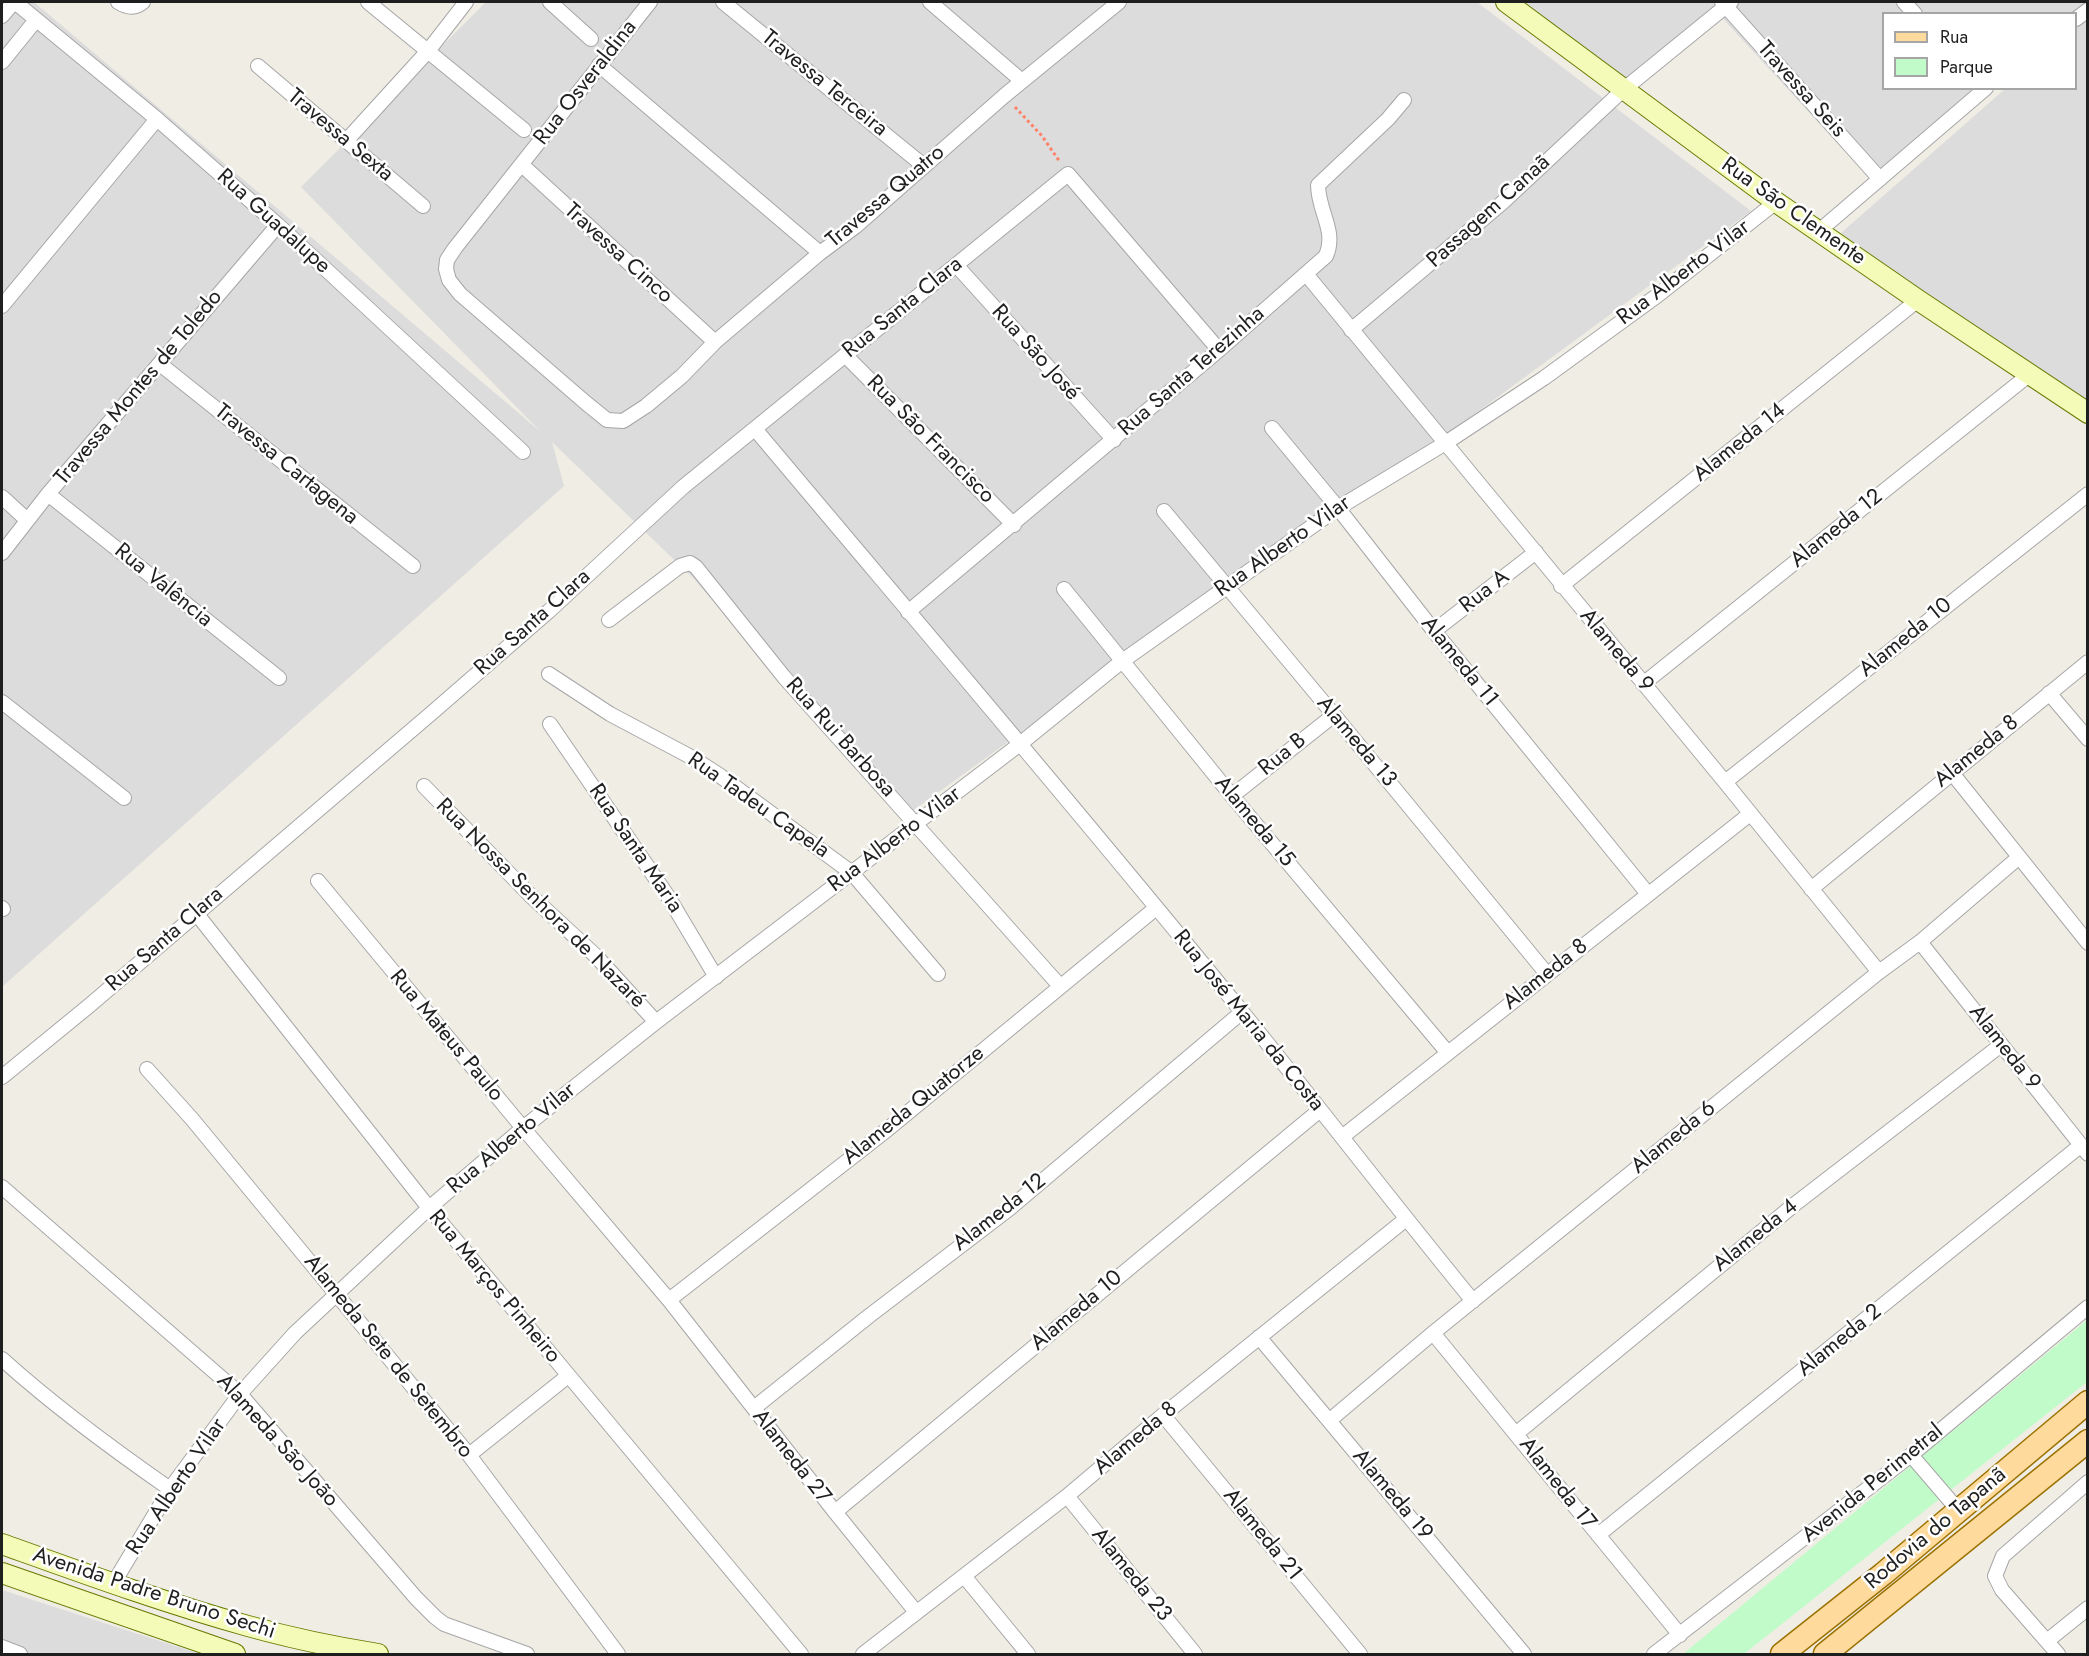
<!DOCTYPE html>
<meta charset="utf-8">
<style>
body{margin:0}
#map{position:relative;width:2089px;height:1656px;overflow:hidden;background:#f0ede5;font-family:Jost,sans-serif}
canvas{display:block}
.frame{position:absolute;inset:0;border:3px solid #1f1f1f;pointer-events:none}
.legend{position:absolute;left:1882px;top:12px;width:195px;height:78px;box-sizing:border-box;background:#fff;border:2px solid #a5a5a5;margin:0;padding:8px 10px;list-style:none;font-size:18px;color:#1f1f1f}
.legend li{display:flex;align-items:center;gap:12px;height:30px}
.legend b{width:30px;border:2px solid #a5a5a5}
</style>
<div id="map">
<canvas width="2089" height="1656"></canvas>
<div class="frame"></div>
<ul class="legend">
<li><b style="height:8px;background:#feda9c"></b>Rua</li>
<li><b style="height:16px;background:#c2fbca"></b>Parque</li>
</ul>
</div>
<script>
const context = document.querySelector('canvas').getContext('2d');
context.lineJoin = 'round';
function paint(path, color) {
  context.fillStyle = color;
  context.fill(path, 'evenodd');
}
function strokePath(path, color, width, dash) {
  context.strokeStyle = color;
  context.lineWidth = width;
  context.lineCap = dash ? 'butt' : 'round';
  context.setLineDash(dash || []);
  context.stroke(path);
}
function drawText(font, color, halo, rows, align = 'center') {
  context.font = font + ' Jost,sans-serif';
  context.lineWidth = 5;
  context.setLineDash([]);
  context.textBaseline = 'middle';
  context.strokeStyle = halo;
  context.fillStyle = color;
  for (const [text, x, y, turn = 0] of rows) {
    context.save();
    context.translate(x, y);
    context.rotate((+turn || 0) * Math.PI / 180);
    context.textAlign = isNaN(turn) ? turn : align;
    if (halo) context.strokeText(text, 0, 0);
    context.fillText(text, 0, 0);
    context.restore();
  }
}
const residential = new Path2D(`
 M2,2H34L541,432L301,187L486,2H1477L1751,211L1427,449L1195,607L904,817L693,578L552,442L564,486L2,987Z
 M1525,2H2087L2088,3L2076,14H1884V88L1988,89L1876,185L1714,9L1628,83Z
 M2087,16V418L1825,247L2005,89L2076,88V26Z
 M2,1590L200,1654H2Z`);
const park = new Path2D(`
 M2087,1320V1382L1744,1654H1683Z`);
const path = new Path2D(`
 M1015,107L1042,136L1060,162`);
const minor = new Path2D(`
 M15,2L157,119L278,225L523,452
 M118,2C126,7 135,9 143,2
 M368,2L524,130
 M550,2L591,39
 M650,2L455,248L447,260L446,269L449,280L460,294L586,403L607,420L623,421L646,406L682,376L715,342L820,253
 M723,2L924,166
 M930,2L1022,81
 M1722,2L1880,179
 M1904,2L1915,14
 M2,16L14,2
 M2076,19L2088,10
 M2,62L36,20
 M599,65L820,253L856,226L1004,96L1119,2
 M258,66L423,206
 M346,141L428,51L466,2
 M522,165L715,342
 M1819,231L1986,88
 M956,265L1114,440
 M1306,274L1725,782L1879,972
 M2,306L157,119
 M1351,330L1502,203L1623,90L1731,2
 M845,355L1014,525
 M160,364L413,566
 M1272,428L1338,508L1434,631L1648,894
 M755,429C918,623 1083,816 1243,1013C1320,1108 1395,1206 1473,1301
 M48,494L279,678
 M2,497L27,520
 M1164,511L1334,715L1547,974
 M2,553L48,494L278,225
 M1561,586L1918,300
 M1064,589L1232,796L1448,1053
 M908,612L1219,350L1326,256C1337,231 1318,211 1318,185L1388,119L1404,100
 M609,620L680,566L690,563L696,567L784,677L1060,986
 M1434,631L1536,552
 M549,674L610,714L691,757L719,775L852,873L938,974
 M1643,684L2030,374
 M2049,693L2088,739
 M2,702L124,798
 M550,724L669,898L716,977
 M1952,773L2088,943
 M1725,782L2088,494
 M424,786L530,895L596,956L656,1022
 M1232,796L1334,715
 M318,881L523,1128L669,1300L835,1512L916,1612
 M1811,889L2088,662
 M2,908L3,909
 M196,913L429,1208L801,1654
 M1920,942L2088,1154
 M147,1069L192,1119L469,1455L618,1654
 M2,1077L90,1005L434,711L549,611L683,487L1068,174L1219,350
 M1342,1137L1750,814
 M2,1187L240,1394L416,1598L435,1617L444,1624L527,1654
 M669,1300L883,1133L1156,908
 M1433,1333L1680,1635
 M1259,1337L1524,1654
 M2,1359C55,1407 111,1448 170,1489
 M754,1408L869,1316L1009,1209L1242,1012
 M1163,1415L1360,1654
 M1330,1420L1433,1333L1879,972L1920,942L2018,858
 M1517,1433L1795,1204L2001,1045
 M469,1455L568,1376
 M1911,1455L1959,1511
 M1067,1496L1195,1654
 M835,1512L1320,1110
 M1598,1535L2080,1146
 M964,1576L1028,1654
 M113,1584L170,1489L240,1394L295,1333L429,1208L523,1128L656,1022L1020,744L1121,662L1338,508L1444,444L1544,378L1658,295L1776,202
 M2047,1641L2088,1608
 M2,1647L20,1654
 M863,1654L1067,1496L1163,1415L1406,1219
 M1654,1654L1911,1455L2088,1307
 M2058,1654L2002,1590L1995,1576L2003,1556L2088,1482`);
const secondary = new Path2D(`
 M1506,2L1776,202L1918,300L2088,413
 M2,1544C83,1573 165,1603 248,1626C291,1638 334,1647 378,1654
 M2,1573L235,1654`);
const primary = new Path2D(`
 M1782,1654L1883,1574L2088,1402
 M1825,1654L2088,1441`);
const streetNames = [
 ["Rua Osveraldina",586,83,-52],
 ["Travessa Terceira",824,84,39],
 ["Travessa Seis",1801,90,48],
 ["Travessa Sexta",340,136,40],
 ["Travessa Quatro",886,197,-40],
 ["Passagem Canaã",1489,212,-42],
 ["Rua São Clemente",1793,212,35],
 ["Rua Guadalupe",273,222,42],
 ["Travessa Cinco",618,254,42],
 ["Rua Alberto Vilar",1684,273,-37],
 ["Rua Santa Clara",903,308,-39],
 ["Rua São José",1035,353,48],
 ["Rua Santa Terezinha",1192,372,-41],
 ["Travessa Montes de Toledo",139,388,-50],
 ["Rua São Francisco",930,440,45],
 ["Alameda 14",1740,443,-39],
 ["Travessa Cartagena",286,465,39],
 ["Alameda 12",1837,529,-39],
 ["Rua Alberto Vilar",1283,547,-35],
 ["Rua Valência",163,586,39],
 ["Rua A",1485,592,-38],
 ["Rua Santa Clara",533,623,-42],
 ["Alameda 10",1906,638,-39],
 ["Alameda 9",1616,651,50],
 ["Alameda 11",1459,662,51],
 ["Rua Rui Barbosa",840,738,48],
 ["Alameda 13",1356,742,50],
 ["Alameda 8",1977,752,-39],
 ["Rua B",1283,755,-39],
 ["Rua Tadeu Capela",758,806,35],
 ["Alameda 15",1254,822,50],
 ["Rua Alberto Vilar",895,840,-37],
 ["Rua Santa Maria",635,849,56],
 ["Rua Nossa Senhora de Nazaré",540,904,45],
 ["Rua Santa Clara",165,940,-41],
 ["Alameda 8",1546,975,-38],
 ["Rua José Maria da Costa",1248,1021,51],
 ["Rua Mateus Paulo",446,1036,50],
 ["Alameda 9",2004,1048,52],
 ["Alameda Quatorze",914,1106,-39],
 ["Alameda 6",1674,1138,-39],
 ["Rua Alberto Vilar",512,1139,-40],
 ["Alameda 12",1000,1213,-38],
 ["Alameda 4",1756,1236,-39],
 ["Rua Marços Pinheiro",494,1287,50],
 ["Alameda 10",1077,1311,-40],
 ["Alameda 2",1840,1341,-39],
 ["Alameda Sete de Setembro",388,1357,51],
 ["Alameda 8",1136,1439,-40],
 ["Alameda São João",277,1441,48],
 ["Alameda 27",791,1457,52],
 ["Alameda 17",1557,1484,52],
 ["Avenida Perimetral",1873,1484,-39],
 ["Rua Alberto Vilar",177,1487,-56],
 ["Alameda 19",1392,1495,50],
 ["Rodovia do Tapanã",1936,1529,-40],
 ["Alameda 21",1262,1535,51],
 ["Alameda 23",1131,1575,51],
 ["Avenida Padre Bruno Sechi",154,1594,18]
];
paint(residential, '#dddcdc');
paint(park, '#c2fbca');
strokePath(minor, '#a6a6a6', 16);
strokePath(secondary, '#667b02', 22);
strokePath(primary, '#9b7100', 25);
strokePath(path, '#fe8269', 3, [3, 3]);
strokePath(minor, '#fff', 14);
strokePath(secondary, '#f4fbb8', 20);
strokePath(primary, '#feda9c', 22);
drawText('22px', '#1f1f1f', '#fff', streetNames);
</script>
